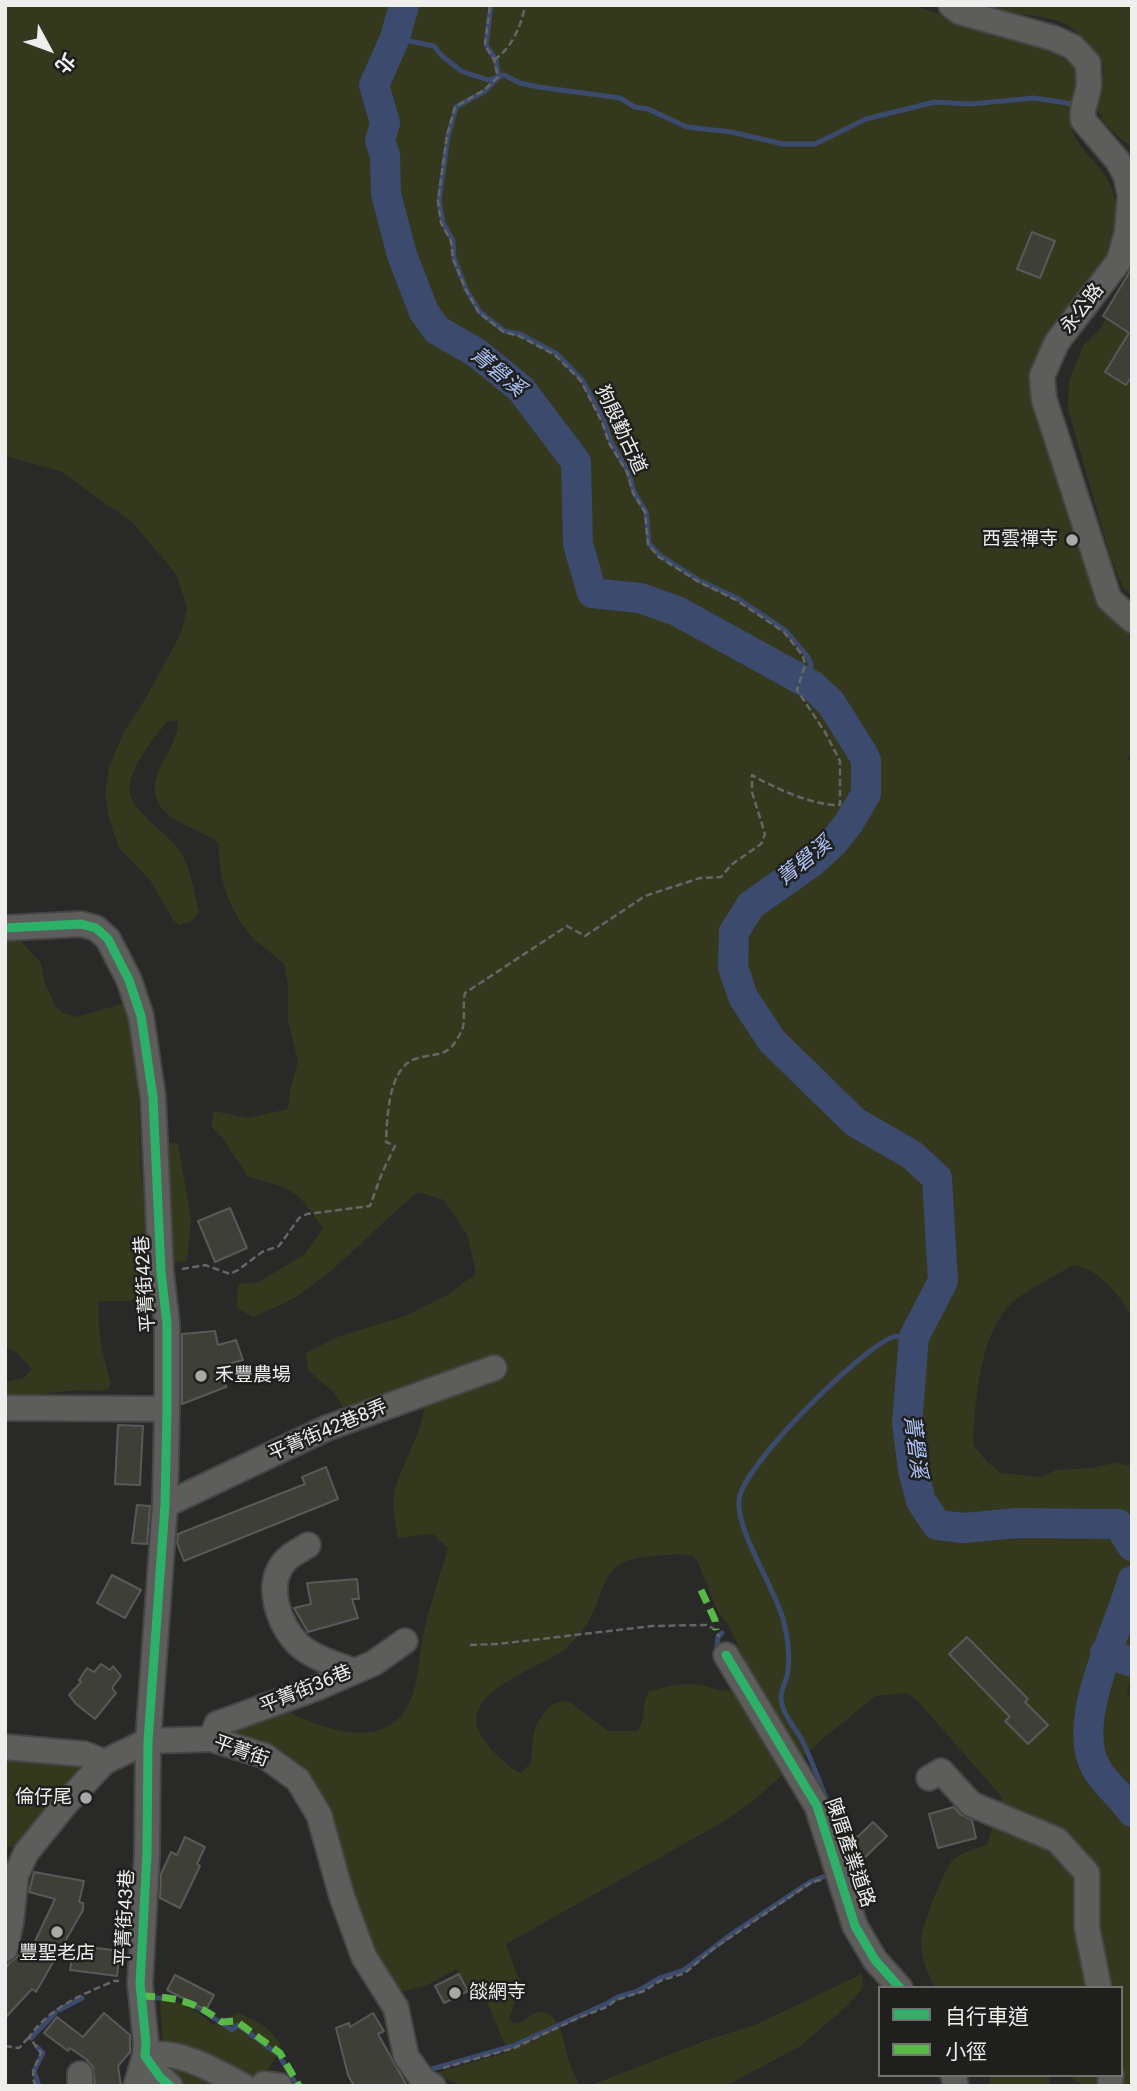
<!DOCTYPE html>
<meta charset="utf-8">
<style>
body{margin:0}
#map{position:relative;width:1137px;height:2091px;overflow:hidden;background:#292928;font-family:Roboto,"Noto Sans TC",sans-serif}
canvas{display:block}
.frame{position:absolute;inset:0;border:7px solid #eeefed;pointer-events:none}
.legend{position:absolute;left:878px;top:1986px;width:245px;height:91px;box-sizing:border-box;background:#1f201e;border:2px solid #727371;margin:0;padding:9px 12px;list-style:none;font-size:21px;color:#eeefed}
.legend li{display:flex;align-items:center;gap:14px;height:35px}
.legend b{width:35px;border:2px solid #727371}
.north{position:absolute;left:14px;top:14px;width:70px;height:70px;-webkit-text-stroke:5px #1f201e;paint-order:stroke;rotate:131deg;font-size:19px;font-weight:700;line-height:28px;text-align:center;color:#eeefed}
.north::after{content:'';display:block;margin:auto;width:24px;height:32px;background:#eeefed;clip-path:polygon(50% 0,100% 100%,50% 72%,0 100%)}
</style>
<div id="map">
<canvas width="1137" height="2091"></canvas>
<div class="frame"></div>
<ul class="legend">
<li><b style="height:9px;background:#2db169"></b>自行車道</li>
<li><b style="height:9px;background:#58b947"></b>小徑</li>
</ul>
<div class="north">北</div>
</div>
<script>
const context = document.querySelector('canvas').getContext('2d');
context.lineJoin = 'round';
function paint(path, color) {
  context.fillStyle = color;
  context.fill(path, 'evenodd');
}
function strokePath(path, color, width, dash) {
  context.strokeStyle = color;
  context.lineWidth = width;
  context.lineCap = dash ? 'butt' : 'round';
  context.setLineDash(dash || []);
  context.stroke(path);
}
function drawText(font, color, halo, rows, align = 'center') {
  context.font = font + ' Roboto,"Noto Sans TC",sans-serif';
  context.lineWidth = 5;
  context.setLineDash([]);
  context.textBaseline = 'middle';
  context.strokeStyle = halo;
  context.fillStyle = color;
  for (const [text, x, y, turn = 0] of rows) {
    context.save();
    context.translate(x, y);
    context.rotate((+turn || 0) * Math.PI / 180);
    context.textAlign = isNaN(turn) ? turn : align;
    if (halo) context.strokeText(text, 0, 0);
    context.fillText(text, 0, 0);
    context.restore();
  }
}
const green = new Path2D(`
 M5,5H916C932,15 949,14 967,19C1002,28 1042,40 1070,63C1090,80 1066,102 1070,122C1074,148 1100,162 1110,184C1137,247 1072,316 1039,364L1132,627V751L1127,759L1132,764V1315C1117,1294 1100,1269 1073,1265C1055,1276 1028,1289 1013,1302C979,1332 975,1403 973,1445L987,1462L1001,1473L1041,1477L1056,1470L1090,1468L1115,1463L1132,1466V1674L1127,1694L1132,1698V2086H1083L1068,2075H1121V1988H936C928,1976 921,1957 921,1942C921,1927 943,1871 952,1861C960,1852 976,1849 987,1845L1002,1797L916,1699L906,1693L875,1696L825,1737L753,1801L723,1822L506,1944L517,1975L527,1990L514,2004L509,2019L514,2024C524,2024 529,2014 538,2012C561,2008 565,2050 570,2064C572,2071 576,2078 579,2085L594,2084L707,2040L755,2025L862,1974L863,1988L846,2007L799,2047L725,2086H467L450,2081L436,2073L508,2052L484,1995L476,1998L457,1969L427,1985L396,1993L363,1935L327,1814L223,1731L280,1707C314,1727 380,1752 406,1709C418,1690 418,1663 422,1641C428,1610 439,1579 448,1548L433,1534L398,1538C395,1521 391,1506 395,1489C401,1466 429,1419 424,1399C423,1395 418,1389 415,1385L343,1407L333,1392L308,1370L306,1353L337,1337L405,1316L449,1294L476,1273L467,1234L444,1200L418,1192C377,1225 342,1267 297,1296C284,1305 267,1310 253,1317L237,1308L238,1284L259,1282L305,1254L323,1228C296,1189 294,1189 248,1177L224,1140L211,1126L214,1111L247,1118L288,1109L290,1091L298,1062L288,1020V984L284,964C272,953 253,941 244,927C227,903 218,873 219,844C201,827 157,822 155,791C153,766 183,739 177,720L168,721C154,737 123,775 131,797C133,803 140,811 144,815C154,827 170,837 179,850C191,866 194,893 199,912L192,921L180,925L173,920L150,880L119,848L109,819L105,793L109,768L123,733L146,698L181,633L187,608L176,574L133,523L60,471L5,456ZM677,1554L692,1556L698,1562L718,1612C734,1628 741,1653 747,1674L729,1691C718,1691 711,1687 701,1685C683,1682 667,1687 649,1691C640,1707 647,1716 638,1731H608L571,1703C555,1695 540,1715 535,1729C532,1739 532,1753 531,1763L520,1773C504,1764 492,1752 482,1737C454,1692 540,1670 566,1648C578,1637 588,1625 594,1610C603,1592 604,1571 624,1562C639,1556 661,1556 677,1554Z
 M975,5H1132V148C1121,138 1104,127 1099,113C1090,83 1120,74 1089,44C1082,37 1073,27 1064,23C1036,12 1003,16 975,5Z
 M1132,275V596L1123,587L1111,559L1068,409L1069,381L1083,346L1100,329Z
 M5,935L18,938L41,963L45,984L56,1007L63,1013L76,1017L125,1003L136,1053L141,1170L149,1250L148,1286L141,1298L128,1301H99C97,1329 102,1356 111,1383L108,1389L101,1391L76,1390L5,1398V1382L24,1378L32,1369L17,1353L5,1347Z
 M178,1143L191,1219L187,1261L170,1263L162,1144Z
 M5,1753L83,1765L14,1847H5Z
 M167,1999C183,2002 202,2013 213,2025L237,2013C257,2020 274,2029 282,2049L256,2086H178L164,2057L160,2001Z
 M990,2075H1049V2086H989Z`);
const stream = new Path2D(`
 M491,5L486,45L496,60L499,77L485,91L456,107L448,136L439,201L443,223L453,241L454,258L466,289L480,312L504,331L520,334L557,354L583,381L604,421L611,442L628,471L634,492L646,512L649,544L661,556L700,581L737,598L785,630L808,657L811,666
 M395,38L434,46L442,56L461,71L488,80L497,77
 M499,77L504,75L520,83L539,87L620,98L635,107L648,109L687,127L731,132L783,144H815L866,119L935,102L970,104L1034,98L1073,104
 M817,677L831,703
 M716,1654L718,1637L722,1633
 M826,1798C818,1779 811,1758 802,1740C795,1727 781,1713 781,1697C781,1689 787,1680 788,1671C790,1655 787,1634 783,1619C774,1587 736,1530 739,1500C742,1466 860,1349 893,1337C899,1335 908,1337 914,1337
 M148,1998H164
 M197,2007L232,2030L238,2025L279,2055L297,2086
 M59,2010L82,1998
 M31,2038L55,2013
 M37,2047L43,2053L34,2071L39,2086
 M432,2069L513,2046L608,2003L618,1997L638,1991L660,1978L684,1970L733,1933L810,1882L828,1875`);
const river = new Path2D(`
 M404,5L395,38L374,85L385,123L380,141L385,155L386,194L402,255L424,312L437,330L477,353L521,389L576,462L578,544L592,593L640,598L677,611L813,686L831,703L863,754L866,761V794L848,824L833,843L811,863L751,905L734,932L733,967L743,997L772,1041L855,1122L912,1155L937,1178L943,1281L914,1337L907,1423L913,1470L921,1501L937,1525L964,1528L1017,1523L1118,1524L1132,1546
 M1132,1581C1119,1630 1067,1725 1098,1771C1107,1785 1122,1797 1132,1812
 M1105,1653L1132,1662`);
const building = new Path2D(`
 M1032,232L1055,241L1040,278L1017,269Z
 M1132,268V376L1126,385L1105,372L1129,333L1103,316Z
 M230,1208L247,1248L215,1262L198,1221Z
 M215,1331L218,1345L236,1340L243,1360L224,1365L226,1387L182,1404V1334Z
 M118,1425L143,1426L140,1485L115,1484Z
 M326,1467L338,1499L184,1561L177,1543L178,1534L305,1484L302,1477Z
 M137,1505L150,1506L147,1544L132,1543Z
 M112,1575L141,1590L125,1618L97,1603Z
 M357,1579L359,1599H352L358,1618L308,1632L294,1608L311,1604L307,1583Z
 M967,1637L1028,1699L1025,1702L1048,1725L1028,1744L1005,1721L1010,1717L949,1654Z
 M101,1664L110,1670L113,1666L121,1676L112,1688L116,1693L95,1719L76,1704L69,1695L81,1682L79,1680L87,1668L94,1672Z
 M954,1807L960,1814L972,1820L976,1838L938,1848L929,1814Z
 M873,1822L887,1836L856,1866L850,1859L846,1848Z
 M185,1837L205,1847L197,1864L200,1866L180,1908L160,1898L161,1874L171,1852L177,1855Z
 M34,1872L84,1881L79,1902L83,1903V1910L36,1992L32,1989L5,2018V1970L9,1963L16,1958L20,1949L29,1954L55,1899L29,1892Z
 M74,1945L120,1951L117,1976L70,1970Z
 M459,1974L468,1991L444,2003L435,1986Z
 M175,1975L214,1995L206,2010L167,1990Z
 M104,2013L130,2035V2052L118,2066L121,2086H95L93,2067L86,2059L70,2048L68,2051L44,2033L57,2017L83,2037Z
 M373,2013L384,2031L378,2034L407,2086H354L348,2075L336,2028L349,2023L350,2027Z`);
const path = new Path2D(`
 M494,60C511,49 522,25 525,5
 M182,1269L205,1265L230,1274L238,1270L262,1252L279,1246L299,1218L307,1214L370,1206L382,1173L395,1146L386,1142C387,1119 388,1068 415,1059C440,1051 448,1060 462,1030C466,1021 462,1004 465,993L567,926L585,936L645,896L700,878L721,877L731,865L761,844L765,834L752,792V775C774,788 814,806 840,805V761L825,732L797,690L805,665L803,656L784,632L736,600L699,582L659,557L648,544L645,512L633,493L627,472L609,443L602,422L581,381L555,355L519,336L504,332L479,313L466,290L453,259L451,241L441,223L438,201L447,135L455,107L484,90L498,77L494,60L485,45L490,5
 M470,1645L498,1644L652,1626L706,1625L716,1630L719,1637
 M5,2046L19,2048L29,2037
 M443,2068L514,2048L578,2018L607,2007L616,2000L644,1991L660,1981L685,1973L713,1949L812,1882L821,1880
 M36,2086C29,2074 36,2065 41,2053L29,2037C52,2006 79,1996 114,1981H119`);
const minor = new Path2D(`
 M951,5L960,12L1053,38L1073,47L1088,63L1089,86L1083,110V120L1118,161L1126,176L1130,195L1127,233L1119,261L1057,342L1042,376L1044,399L1109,599L1132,620
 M5,928L81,924L96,928L108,939L129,980L141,1016L153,1097L161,1272L167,1324V1409L165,1505L148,1741L147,1854L140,1984L146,2043L145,2056L160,2077L170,2086
 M5,1408L167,1409
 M165,1505L327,1428L494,1368
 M308,1545C301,1550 291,1554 285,1561C264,1585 279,1625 299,1645C313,1658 336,1664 353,1671
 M726,1655L817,1806L855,1926L875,1960L900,1988
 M211,1739L217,1724L319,1687L374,1663L405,1641
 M5,1747L84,1754L104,1762
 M929,1778L941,1771L971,1804L1057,1840L1087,1873V1928L1099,1988
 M5,1949L11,1922L16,1875L26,1853L67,1802L104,1762L148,1741L211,1739L265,1756L298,1780L319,1815L342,1897L364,1957L396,2008L406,2056L423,2080L433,2086
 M80,2074V2086
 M953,2075L956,2086
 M136,2086L145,2056C175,2047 216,2071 243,2086
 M262,2086L264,2084L280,2086
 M1110,2086L1111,2075`);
const quiet = new Path2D(`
 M701,1590L715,1620L716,1630
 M141,1996C176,1997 194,2001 222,2022L236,2021L280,2053L299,2086`);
const cycleway = new Path2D(`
 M5,928L81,924L96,928L108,939L129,980L141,1016L153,1097L161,1272L167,1324V1409L165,1505L148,1741L147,1854L140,1984L146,2043L145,2056L160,2077L170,2086
 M726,1655L817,1806L855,1926L875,1960L900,1988`);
const markers = [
 [1072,540,7,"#a9aaa8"],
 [201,1376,7,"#a9aaa8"],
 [86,1798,7,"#a9aaa8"],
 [57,1932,7,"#a9aaa8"],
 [455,1993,7,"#a9aaa8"]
];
const streetNames = [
 ["永公路",1083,309,-52],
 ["狗殷勤古道",620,430,65],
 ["平菁街42巷",146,1284,-94],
 ["平菁街42巷8弄",328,1431,-23],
 ["平菁街36巷",306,1690,-22],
 ["平菁街",241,1752,20],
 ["陳厝產業道路",849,1853,71],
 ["平菁街43巷",126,1918,-87]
];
const poiNames = [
 ["西雲禪寺",1058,540],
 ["禾豐農場",215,1376,"left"],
 ["倫仔尾",72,1798],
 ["豐聖老店",57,1954,"center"],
 ["燄網寺",469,1993,"left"]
];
const waterNames = [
 ["菁礐溪",497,373,40],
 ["菁礐溪",805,862,-39],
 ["菁礐溪",914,1447,83]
];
paint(green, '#34391e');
strokePath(stream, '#3b4a6d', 5);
strokePath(river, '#3b4a6d', 30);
paint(building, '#3e4038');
strokePath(building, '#595958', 2);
strokePath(minor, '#464645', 28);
strokePath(path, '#666', 2.5, [7, 3.5]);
strokePath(minor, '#5d5d5c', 24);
strokePath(quiet, '#58b947', 7, [14, 7]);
strokePath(cycleway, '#2db169', 9);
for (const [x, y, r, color] of markers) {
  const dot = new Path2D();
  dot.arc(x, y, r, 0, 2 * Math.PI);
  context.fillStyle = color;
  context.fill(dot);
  strokePath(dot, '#1f201e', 2.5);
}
drawText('19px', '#eeefed', '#1f201e', streetNames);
drawText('19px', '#eeefed', '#1f201e', poiNames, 'right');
drawText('italic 21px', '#adc3f8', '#1f201e', waterNames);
</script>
